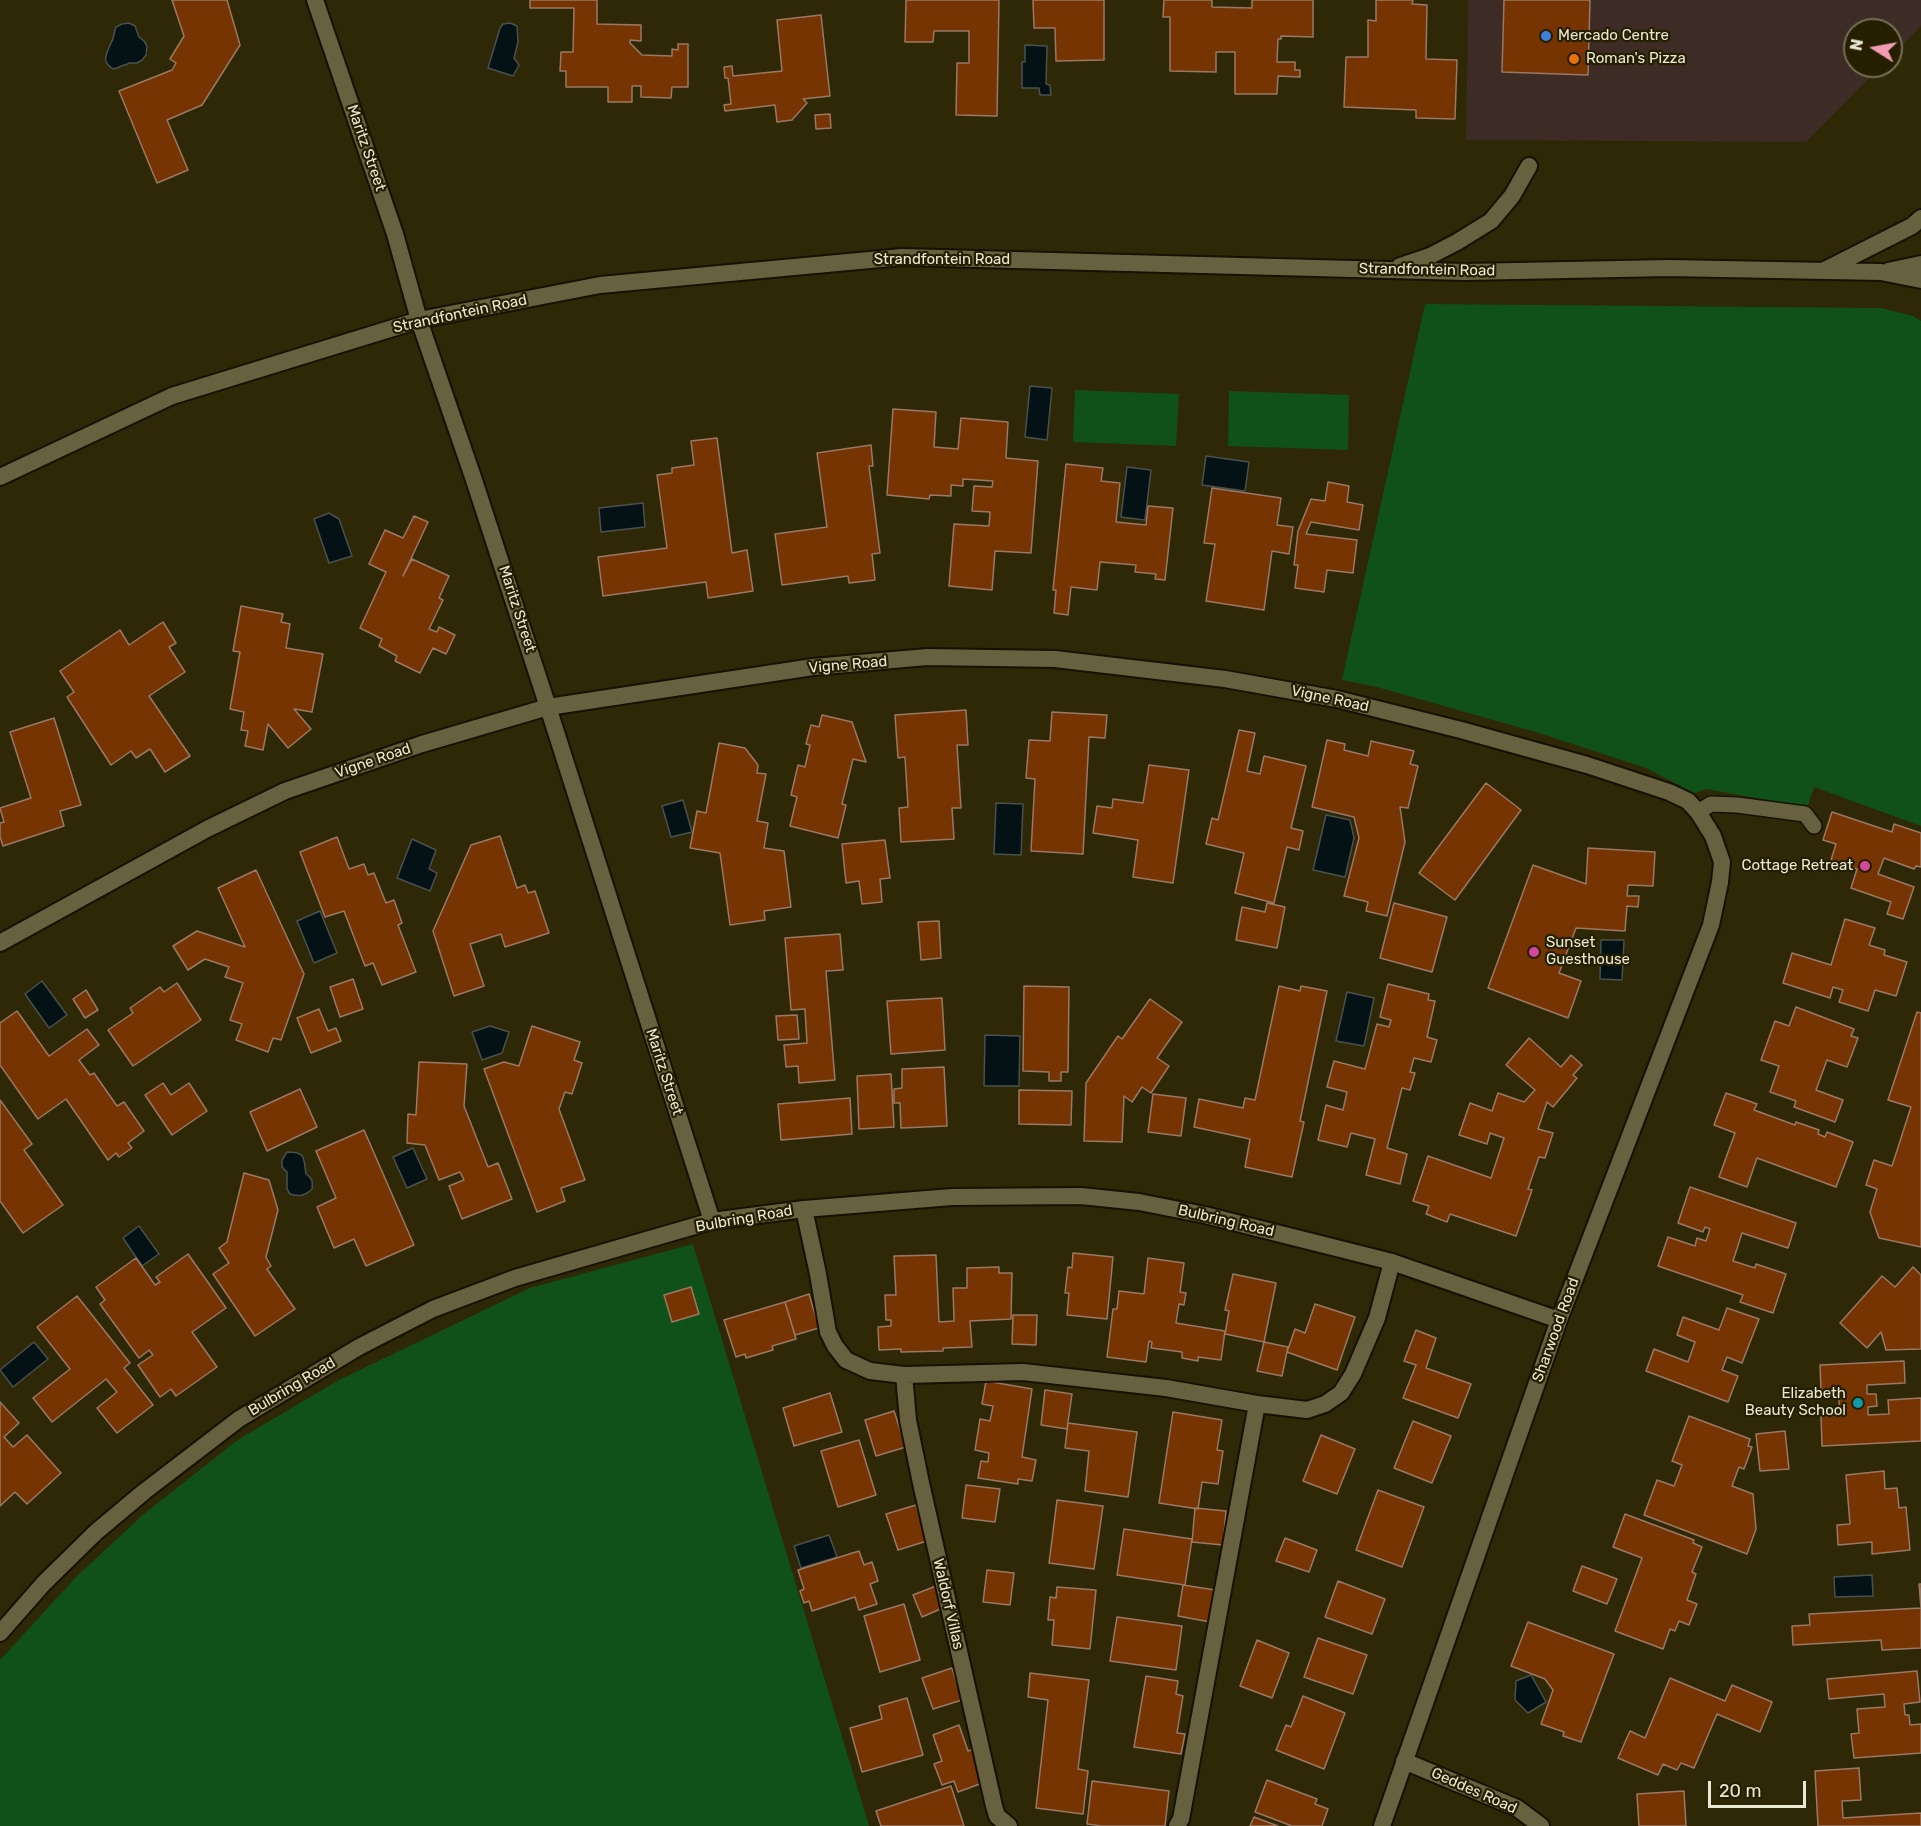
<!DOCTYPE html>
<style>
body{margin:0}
#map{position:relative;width:1921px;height:1826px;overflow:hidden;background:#2f2807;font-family:Rubik,sans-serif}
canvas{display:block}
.north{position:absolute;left:1843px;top:18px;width:60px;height:60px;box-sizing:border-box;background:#251f00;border:2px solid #746f55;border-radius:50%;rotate:281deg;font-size:16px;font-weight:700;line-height:24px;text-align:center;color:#ebe7d5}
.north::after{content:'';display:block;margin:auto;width:21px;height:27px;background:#f19ab1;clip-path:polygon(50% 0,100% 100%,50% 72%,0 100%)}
.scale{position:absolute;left:1708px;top:1781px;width:98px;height:27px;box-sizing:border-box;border:3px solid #ebe7d5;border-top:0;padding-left:8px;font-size:18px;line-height:21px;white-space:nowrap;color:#ebe7d5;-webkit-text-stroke:4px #251f00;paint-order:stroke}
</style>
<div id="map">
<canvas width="1921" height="1826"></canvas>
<div class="north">N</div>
<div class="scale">20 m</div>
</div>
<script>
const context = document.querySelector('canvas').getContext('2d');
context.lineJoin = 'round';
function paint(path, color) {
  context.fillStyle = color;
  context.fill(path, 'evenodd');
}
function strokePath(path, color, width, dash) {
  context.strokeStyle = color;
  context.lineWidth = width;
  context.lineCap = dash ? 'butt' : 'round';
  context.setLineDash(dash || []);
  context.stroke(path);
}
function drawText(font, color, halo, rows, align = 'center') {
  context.font = font + ' Rubik,sans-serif';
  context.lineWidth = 4.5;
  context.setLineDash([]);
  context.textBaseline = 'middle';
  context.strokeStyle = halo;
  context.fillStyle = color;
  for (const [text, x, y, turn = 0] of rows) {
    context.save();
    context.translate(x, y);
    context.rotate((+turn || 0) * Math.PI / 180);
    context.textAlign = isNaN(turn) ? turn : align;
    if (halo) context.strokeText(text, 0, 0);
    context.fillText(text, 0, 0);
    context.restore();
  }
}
const commercial = new Path2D(`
 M1468,0H1921V26L1891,56V30H1855V66H1881L1806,142L1466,140Z`);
const green = new Path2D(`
 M1425,304L1881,308L1913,316L1921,321V826L1814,787L1805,814L1773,801L1706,789L1694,793L1646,768L1539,733L1377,687L1342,680Z
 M1075,390L1179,394L1176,446L1073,442Z
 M1229,391L1349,395L1348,450L1228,446Z
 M693,1244L869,1826H0V1660L77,1576L145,1513L239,1439L339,1380L530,1288Z`);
const water = new Path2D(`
 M129,23L135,26L139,37L144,41L147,46L146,55L142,60L137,63H130L114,69C100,63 107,53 111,43C114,38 114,32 116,27L122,24Z
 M510,23L517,26L518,42L514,58L519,65L513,76L488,68L500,28L503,24Z
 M1025,45L1047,46L1046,84L1050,85L1051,95H1040L1039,88H1022V62H1025Z
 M1030,386L1052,388L1047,440L1025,437Z
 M1206,456L1249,462L1245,491L1202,485Z
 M1127,467L1151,470L1145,520L1121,517Z
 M643,503L645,527L601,532L599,508Z
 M329,513L339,519L352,556L329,563L314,519Z
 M683,800L692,832L671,837L662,806Z
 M996,803L1023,804L1021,855L994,854Z
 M1326,815L1350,820L1354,838L1345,877L1313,870Z
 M412,839L436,850L429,869L437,873L430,891L397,878Z
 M320,911L337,953L314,963L297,921Z
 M1601,940H1624L1622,980L1600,979Z
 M42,981L67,1015L49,1028L25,994Z
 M1347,992L1374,998L1364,1046L1336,1041Z
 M490,1026L509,1032L502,1053L482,1060L472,1032Z
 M985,1035L1020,1036L1019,1086H984Z
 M413,1148L427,1179L407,1188L393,1157Z
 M287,1152C307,1152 303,1158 306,1174C312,1178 313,1181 312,1189C305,1196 299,1197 290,1194L287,1189V1172L282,1167V1160Z
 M139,1226L159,1254L142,1266L123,1238Z
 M34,1342L48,1359L13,1387L0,1370Z
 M829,1535L837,1557L801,1568L794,1546Z
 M1872,1575L1873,1596L1835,1597L1834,1577Z
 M1531,1675L1546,1702L1528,1713L1515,1700L1516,1681Z`);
const building = new Path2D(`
 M172,0H227L240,45L202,105L167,120L188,170L157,183L119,91L172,70L176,63L170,59L184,36Z
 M530,0H597V24L641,25V41L630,40V43L642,55L672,56V49L678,50V44H688V87H672L671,98L641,97V86H632V102H608V87H566V71H560L561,52H573L574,8H530Z
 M906,0H999L997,116L956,115L957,63H969V31H934L933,42H905Z
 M1033,0H1104V60L1056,61L1055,28H1034Z
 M1164,0H1212V7L1252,8V0H1313V37L1281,36V39H1278L1277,62H1295V70H1300V77L1278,76L1277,94H1235V52H1216V72L1170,71V17H1163Z
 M1376,0H1413L1412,4L1427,5L1426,59L1457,60L1455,119L1416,118V110L1344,107L1346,57H1368V20L1376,21Z
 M1504,0H1590L1588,75L1502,72Z
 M821,15L830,96L803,99L807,103L792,120L777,122L775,105L725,111L724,105L731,104L728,78H725L724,67L732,66L733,76L782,71L777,20Z
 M830,114L831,128L816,129L815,115Z
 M893,409L936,412L934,447L958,449L961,418L1008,422L1006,458L1038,461L1031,553L995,551L992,590L949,586L954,524L989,526L990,512L972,511L974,486L992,487L993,481L963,479V486L951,485V496L930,495L929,499L887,495Z
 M717,438L732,553L747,550L753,591L708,598L706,582L603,596L598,557L667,548L657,475L672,473V468L694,465L691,441Z
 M871,445L873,466H869L880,553L872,554L875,580L849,583L848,576L782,585L775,534L827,527L817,453Z
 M1066,464L1103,468L1101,481L1120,483L1116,522L1146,525L1148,506L1173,508L1165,580L1155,579L1156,574L1135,572L1136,565L1100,562L1097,590L1071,587L1068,615L1054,613L1056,590H1053Z
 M1328,482L1349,486L1347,502L1363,505L1359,530L1311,522L1306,534L1357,540L1353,573L1327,570L1324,592L1295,588L1298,565H1294L1298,531L1311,499L1325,501Z
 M1212,488L1281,498L1277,525L1293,527L1289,554L1272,551L1264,610L1206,601L1215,544L1204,543Z
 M414,516L428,522L403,576L412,559L449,576L439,598L443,600L429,629L437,632L439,627L455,635L446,654L433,648L420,673L395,661L397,656L379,646L382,639L360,628L386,572L369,564L385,530L403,538Z
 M241,606L283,614L281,622L290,624L286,648L323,654L312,712L294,709L311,729L288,748L268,724L263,750L245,746L248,731L241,730L244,712L230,709L240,652L233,651Z
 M163,622L176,643L169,647L185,672L149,696L190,756L165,772L150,749L136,758L131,751L111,765L67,697L74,692L60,671L120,630L129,645Z
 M966,710L968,745H957L961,808H952L954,839L901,842L899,808L908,807L905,757L898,758L895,715Z
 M1052,712L1107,715L1105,738L1089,737L1083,854L1031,851L1035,779L1026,778L1029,740L1050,741Z
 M822,715L852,722L866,762L853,759L842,804L846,805L838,838L790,826L797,797L791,795L798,765L805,767L810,745L806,744L811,725L819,727Z
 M54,718L81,805L60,811L64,826L3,846L0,837V823L4,822L0,808L31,798L10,732Z
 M1239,730L1255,733L1247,771L1260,774L1264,756L1306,766L1291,828L1303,831L1299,850L1287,847L1274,903L1235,893L1244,853L1206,844L1212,818L1218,820Z
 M1327,740L1345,744L1344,750L1368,756L1371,741L1414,751L1410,764L1418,766L1408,808L1400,807L1405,842L1387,916L1366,911L1368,902L1344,896L1359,838L1354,817L1312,807Z
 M719,743L745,748L758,765L757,773L766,774L757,821L768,823L764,848L784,851L791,907L764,911L765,920L730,925L720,853L690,848L697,811L706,813Z
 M1149,765L1189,770L1173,883L1133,877L1138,840L1093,833L1097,806L1112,808L1113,799L1143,803Z
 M1486,783L1521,810L1455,900L1419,873Z
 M1832,812L1892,832L1894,824L1921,833V867L1916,866L1914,869L1884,858L1878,874L1914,887L1903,919L1887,914L1891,902L1851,888L1857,869L1831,860L1836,844L1823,840Z
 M500,836L517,888L525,885L528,893L535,891L549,933L505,947L501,934L470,944L484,986L454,996L433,931L471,845Z
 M337,837L349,869L364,864L368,875L374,873L386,903L394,900L402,923L398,925L416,972L382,985L373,963L365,966L344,911L325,917L300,852Z
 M885,840L890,878L880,879L882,902L862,904L859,881L846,883L842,844Z
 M1588,848L1655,852L1653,886L1628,885L1627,896H1639L1638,907L1627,906L1625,931L1576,928L1559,973L1581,981L1568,1018L1488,988L1533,865L1586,884Z
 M256,870L304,974L281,1040L273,1038L268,1052L236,1040L242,1024L230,1020L243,983L225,977L229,967L205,959L188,970L173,946L197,931L245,947L218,888Z
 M1267,903L1285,907L1277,948L1236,940L1242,907L1265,912Z
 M1394,903L1447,917L1432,972L1380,958Z
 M1845,919L1875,928L1869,945L1885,950L1884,955L1907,962L1896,996L1875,990L1868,1011L1839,1002L1843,990L1833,987L1830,998L1783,983L1792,953L1831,965Z
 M939,921L941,958L921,960L918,922Z
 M840,934L843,970L826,971L835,1080L799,1083L798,1066L786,1067L784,1045L807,1043L805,1009L791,1010L785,938Z
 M353,979L363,1009L340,1017L330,987Z
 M177,983L201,1020L133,1066L108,1030L133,1013L130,1008L160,987L164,992Z
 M1388,984L1429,994L1428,1000L1435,1001L1427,1037L1437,1040L1431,1062L1414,1058L1410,1072L1415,1073L1410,1090L1402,1088L1387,1148L1407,1154L1400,1184L1366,1175L1375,1139L1351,1133L1347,1147L1318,1140L1326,1105L1343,1110L1347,1092L1327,1087L1334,1061L1365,1069L1377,1024L1389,1027L1391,1020L1380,1017Z
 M1024,986L1069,987L1068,1072H1061V1081H1049V1072L1023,1071Z
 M1279,986L1300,991L1301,986L1327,991L1300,1121L1304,1122L1292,1177L1245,1167L1250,1139L1194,1127L1199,1099L1243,1108L1245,1098L1255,1100Z
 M86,990L98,1010L85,1018L73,999Z
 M942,998L945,1050L891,1054L887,1001Z
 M1150,999L1182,1022L1157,1058L1169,1066L1151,1093L1142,1087L1132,1102L1124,1096L1122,1142L1084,1141L1086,1083L1118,1036L1122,1039Z
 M1796,1007L1854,1029L1851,1036L1858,1038L1847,1067L1827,1060L1816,1090L1843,1100L1835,1122L1794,1107L1796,1101L1770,1092L1779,1066L1761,1060L1775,1021L1789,1026Z
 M319,1009L328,1031L336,1028L341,1041L311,1053L297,1018Z
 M17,1011L49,1056L87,1029L99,1045L79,1060L90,1075L94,1073L117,1106L124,1102L144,1131L128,1143L132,1148L119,1157L116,1153L108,1160L66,1099L38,1119L0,1065V1023Z
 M1917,1012L1921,1013V1247L1879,1238L1870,1212L1877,1189L1866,1185L1874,1160L1892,1166L1911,1107L1888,1100Z
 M797,1015L799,1039L778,1040L776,1016Z
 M532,1026L580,1042L574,1060L582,1063L572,1094L565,1092L559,1109L585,1180L561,1188L565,1201L537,1212L484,1069L504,1062L519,1066Z
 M1529,1038L1561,1067L1571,1055L1582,1065L1573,1075L1577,1078L1553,1107L1547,1102L1538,1129L1553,1133L1545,1158L1539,1157L1528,1189L1532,1190L1516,1236L1450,1214L1447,1222L1426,1214L1429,1206L1413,1201L1428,1156L1491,1178L1504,1138L1490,1133L1487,1144L1459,1135L1470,1103L1492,1111L1498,1093L1524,1102L1535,1090L1506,1065Z
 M419,1062L467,1064L464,1106L488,1167L498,1163L512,1199L462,1219L449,1186L464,1180L460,1172L439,1180L425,1145L407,1143L408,1114L416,1115Z
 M944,1067L947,1126L901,1128L900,1103H894V1089L902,1088V1069Z
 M891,1074L894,1127L859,1129L857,1076Z
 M163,1083L171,1095L189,1083L207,1111L172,1135L145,1095Z
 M300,1089L317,1127L267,1151L250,1112Z
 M1019,1090L1072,1091L1071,1125L1019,1124Z
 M1726,1093L1757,1104L1754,1110L1795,1125L1796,1122L1819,1130L1818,1134L1825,1137L1827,1132L1853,1142L1836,1187L1757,1158L1747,1187L1719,1177L1735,1133L1714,1125Z
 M1153,1094L1186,1098L1181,1136L1148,1132Z
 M850,1098L852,1134L781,1140L778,1104Z
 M0,1100L32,1144L24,1150L63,1205L23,1233L0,1201Z
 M364,1130L414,1245L366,1266L354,1239L334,1248L317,1207L336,1198L316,1151Z
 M244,1173L269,1180L278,1210L266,1257L271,1266L267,1269L295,1309L255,1336L213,1274L229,1263L219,1248L227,1242Z
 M1690,1187L1796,1223L1788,1248L1742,1233L1733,1261L1755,1268L1756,1264L1786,1274L1773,1313L1740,1302L1743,1295L1658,1266L1668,1237L1695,1246L1697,1238L1706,1241L1710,1229L1705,1227L1703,1232L1678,1223Z
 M1073,1253L1113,1257L1107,1319L1067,1315L1069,1293H1065L1068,1267L1072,1268Z
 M188,1254L226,1308L192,1332L217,1367L176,1396L171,1389L160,1397L138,1365L153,1355L149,1350L139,1358L100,1304L105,1300L96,1287L136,1258L155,1285L160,1282L156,1277Z
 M936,1255L939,1322L954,1321L953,1288H967V1268L999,1267V1273H1012L1011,1319L970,1321L972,1347L943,1348V1351L901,1352V1349L879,1350L878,1327L891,1326V1320H886L885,1295H896L894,1256Z
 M1148,1258L1184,1263L1180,1292L1186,1293L1184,1305L1179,1304L1176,1323L1225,1331L1221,1360L1198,1357V1361L1182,1358V1352L1151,1348L1152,1342L1149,1341L1146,1362L1107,1357L1113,1309H1117L1119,1291L1144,1294Z
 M1913,1267L1921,1275V1349L1886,1350L1881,1332L1867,1348L1840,1323L1882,1276L1895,1287Z
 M1233,1274L1276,1283L1264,1342L1225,1334L1229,1311L1225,1310Z
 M691,1287L699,1314L672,1322L664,1295Z
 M809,1294L819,1328L795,1335L785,1302Z
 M77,1296L130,1363L124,1368L153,1405L117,1433L97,1408L117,1392L106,1379L52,1422L33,1398L70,1369L37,1327Z
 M785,1302L796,1339L772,1346L773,1350L746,1358L745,1354L736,1357L724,1320Z
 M1315,1304L1355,1317L1337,1370L1287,1352L1295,1329L1305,1333Z
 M1727,1308L1759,1319L1742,1363L1727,1357L1722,1370L1738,1376L1728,1402L1646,1371L1654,1349L1688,1362L1695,1342L1677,1335L1683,1317L1719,1330Z
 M1013,1315H1037L1036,1345L1012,1344Z
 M1416,1330L1436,1338L1426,1368L1471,1384L1458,1418L1403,1398L1416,1365L1404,1361Z
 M1264,1342L1288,1347L1282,1376L1257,1371Z
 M1904,1361L1905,1383L1867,1385V1394H1876L1877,1406L1868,1407V1415L1889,1414L1888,1400L1921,1398V1441L1822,1446L1821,1416L1840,1415L1838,1389L1821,1390L1820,1365Z
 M986,1381L1032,1389L1022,1457L1036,1460L1032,1481L1018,1479V1484L978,1478L981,1461L988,1462L989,1453L975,1450L980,1419L990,1421L993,1406L982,1404Z
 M1045,1390L1072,1394L1067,1429L1041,1425Z
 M830,1393L842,1432L794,1446L783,1408Z
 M0,1402L19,1423L4,1437L13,1447L27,1435L61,1473L27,1504L15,1492L0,1506Z
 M894,1411L906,1447L876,1456L865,1420Z
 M1173,1412L1222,1420L1217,1450L1223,1451L1218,1484L1202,1482L1198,1509L1159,1503Z
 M1689,1416L1750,1439L1748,1446L1752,1447L1744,1469L1739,1467L1732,1486L1753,1494L1756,1529L1747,1554L1644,1515L1657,1480L1674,1486L1682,1465L1672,1461Z
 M1413,1421L1451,1436L1432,1483L1394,1468Z
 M1068,1423L1137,1432L1128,1497L1085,1491L1089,1451L1065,1448Z
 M1785,1431L1789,1469L1760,1471L1756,1434Z
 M1321,1435L1355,1449L1337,1494L1303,1481Z
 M859,1440L876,1495L838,1507L821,1451Z
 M1884,1471L1885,1489L1897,1488L1899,1508L1906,1507L1910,1550L1872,1554V1542L1838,1545L1837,1525L1850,1524L1846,1475Z
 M966,1485L1000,1489L995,1522L962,1518Z
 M1378,1490L1424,1507L1402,1567L1356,1550Z
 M1057,1500L1103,1506L1094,1569L1049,1563Z
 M916,1505L927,1541L898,1550L886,1514Z
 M1195,1508L1226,1511L1223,1545L1192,1542Z
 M1625,1514L1694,1540L1693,1543L1702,1547L1692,1572L1696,1574L1687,1600L1697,1604L1689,1625L1679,1621L1675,1631L1670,1629L1663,1649L1615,1631L1642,1558L1613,1547Z
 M1124,1529L1192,1539L1185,1585L1117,1575Z
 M1285,1538L1317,1550L1309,1572L1276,1561Z
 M859,1551L864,1565L872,1562L878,1581L870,1584L877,1604L859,1610L855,1597L812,1611L809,1601L804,1603L800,1591L804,1589L798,1570Z
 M1582,1566L1617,1579L1607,1604L1573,1591Z
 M987,1570L1014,1573L1010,1605L983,1602Z
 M1338,1581L1385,1599L1372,1634L1325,1617Z
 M1919,1584H1921V1648L1882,1650L1881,1640L1793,1645L1792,1626L1810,1625L1809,1614L1921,1608Z
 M1183,1585L1215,1590L1210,1622L1178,1616Z
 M936,1586L945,1607L922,1617L913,1595Z
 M1057,1587L1096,1590L1090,1649L1052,1645L1054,1620H1048L1050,1597L1056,1598Z
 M904,1604L920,1660L880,1672L864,1616Z
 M1117,1617L1182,1626L1176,1670L1110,1661Z
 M1528,1622L1614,1654L1581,1742L1563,1736L1564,1732L1541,1724L1553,1690L1545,1679L1511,1666Z
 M1318,1638L1367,1655L1353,1694L1304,1677Z
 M1257,1640L1289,1653L1272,1698L1240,1686Z
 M952,1668L962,1700L933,1709L922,1678Z
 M1917,1671L1920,1702L1904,1704L1905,1715H1909L1910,1725L1921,1724V1753L1854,1758L1851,1734L1859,1733L1857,1709L1885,1707L1884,1694L1829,1699L1827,1679Z
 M1030,1673L1089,1680L1078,1769L1088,1771L1083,1814L1036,1808L1048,1700L1028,1697Z
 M1146,1676L1178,1681L1176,1694L1183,1696L1177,1733L1185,1734L1181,1754L1134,1747Z
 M1670,1678L1725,1701L1732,1685L1772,1702L1760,1732L1717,1714L1694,1768L1681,1763L1677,1770L1663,1764L1658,1775L1618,1758L1630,1731L1645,1738Z
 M1303,1696L1345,1713L1324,1769L1276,1750L1286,1725L1291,1727Z
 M907,1698L923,1755L862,1772L850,1728L882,1719L879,1706Z
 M959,1725L968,1751L977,1748L988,1781L958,1792L954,1781L942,1785L934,1764L942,1761L933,1735Z
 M1859,1768L1861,1800L1842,1801L1843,1818L1921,1813V1826H1818L1815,1771Z
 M1267,1780L1317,1799L1315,1804L1328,1809L1322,1826H1292L1255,1812Z
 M1092,1781L1169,1791L1165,1826H1102L1087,1824Z
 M951,1786L964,1826H881L876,1811Z
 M1684,1791L1686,1826H1639L1637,1794Z
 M1254,1817L1278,1826H1250Z`);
const service = new Path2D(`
 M1698,812L1711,804L1737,805L1805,814L1814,826`);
const minor = new Path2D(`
 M315,0L395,234L419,320L473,477L548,707L712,1221
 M0,943L207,829L285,791L422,744L548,707L813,667L927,657L1055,659L1225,679L1337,699L1461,730L1587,765L1669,792L1688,801L1698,812L1713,836L1722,862L1720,882L1711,925L1559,1320L1382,1826
 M804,1209L818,1274L828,1332L835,1346L846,1360L870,1371L904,1375L1023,1372L1166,1388L1257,1404L1307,1410L1325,1404L1341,1393L1353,1374L1377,1318L1392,1262
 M904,1375L908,1420L921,1483L994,1806L997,1816L1009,1826
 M0,1633L44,1583L96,1532L145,1491L239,1419L359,1347L433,1309L515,1278L712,1221L804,1209L952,1197L1081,1196L1139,1202L1205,1215L1392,1262L1559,1320
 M1404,1761L1517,1808L1541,1826
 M1177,1826L1181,1819L1257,1404`);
const secondary = new Path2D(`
 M1400,266L1430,256L1457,242L1491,221L1512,196L1529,166
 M1823,271L1912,226L1921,218
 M1888,271L1921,264
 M0,477L172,396L419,320L600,285L902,257L1465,272L1669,268L1881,272L1921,280`);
const markers = [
 [1546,36,6,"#3f7fe0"],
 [1574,59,6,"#e8710a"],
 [1865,866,6,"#d1479c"],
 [1534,952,6,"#d1479c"],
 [1858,1403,6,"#0f9aa8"]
];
const poiNames = [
 ["Mercado Centre",1558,36],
 ["Roman's Pizza",1586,59],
 ["Cottage Retreat",1853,866,"right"],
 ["Sunset",1546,943],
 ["Guesthouse",1546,960],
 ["Elizabeth",1846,1394,"right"],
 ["Beauty School",1846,1411,"right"]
];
const streetNames = [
 ["Maritz Street",366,148,71],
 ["Strandfontein Road",942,260],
 ["Strandfontein Road",1427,270,1],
 ["Strandfontein Road",460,314,-12],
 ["Maritz Street",517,609,72],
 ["Vigne Road",848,665,-5],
 ["Vigne Road",1330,699,12],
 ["Vigne Road",373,761,-19],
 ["Maritz Street",664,1072,72],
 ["Bulbring Road",744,1219,-10],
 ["Bulbring Road",1226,1221,13],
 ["Sharwood Road",1556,1330,-70],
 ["Bulbring Road",292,1387,-31],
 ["Waldorf Villas",948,1604,77],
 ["Geddes Road",1474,1791,24]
];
paint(commercial, '#3d2b25');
paint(green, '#105019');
paint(water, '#041115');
strokePath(water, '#49514f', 1.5);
paint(building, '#763402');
strokePath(building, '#9a7866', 1.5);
strokePath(service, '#161100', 18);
strokePath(minor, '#161100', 20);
strokePath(secondary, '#161100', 20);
strokePath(service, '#68613f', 15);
strokePath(minor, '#68613f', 16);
strokePath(secondary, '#68613f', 16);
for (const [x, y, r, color] of markers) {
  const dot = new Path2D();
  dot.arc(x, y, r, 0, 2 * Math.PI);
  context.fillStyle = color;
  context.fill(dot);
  strokePath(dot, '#251f00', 2);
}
drawText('15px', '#ebe7d5', '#251f00', poiNames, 'left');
drawText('15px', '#ebe7d5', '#251f00', streetNames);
</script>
